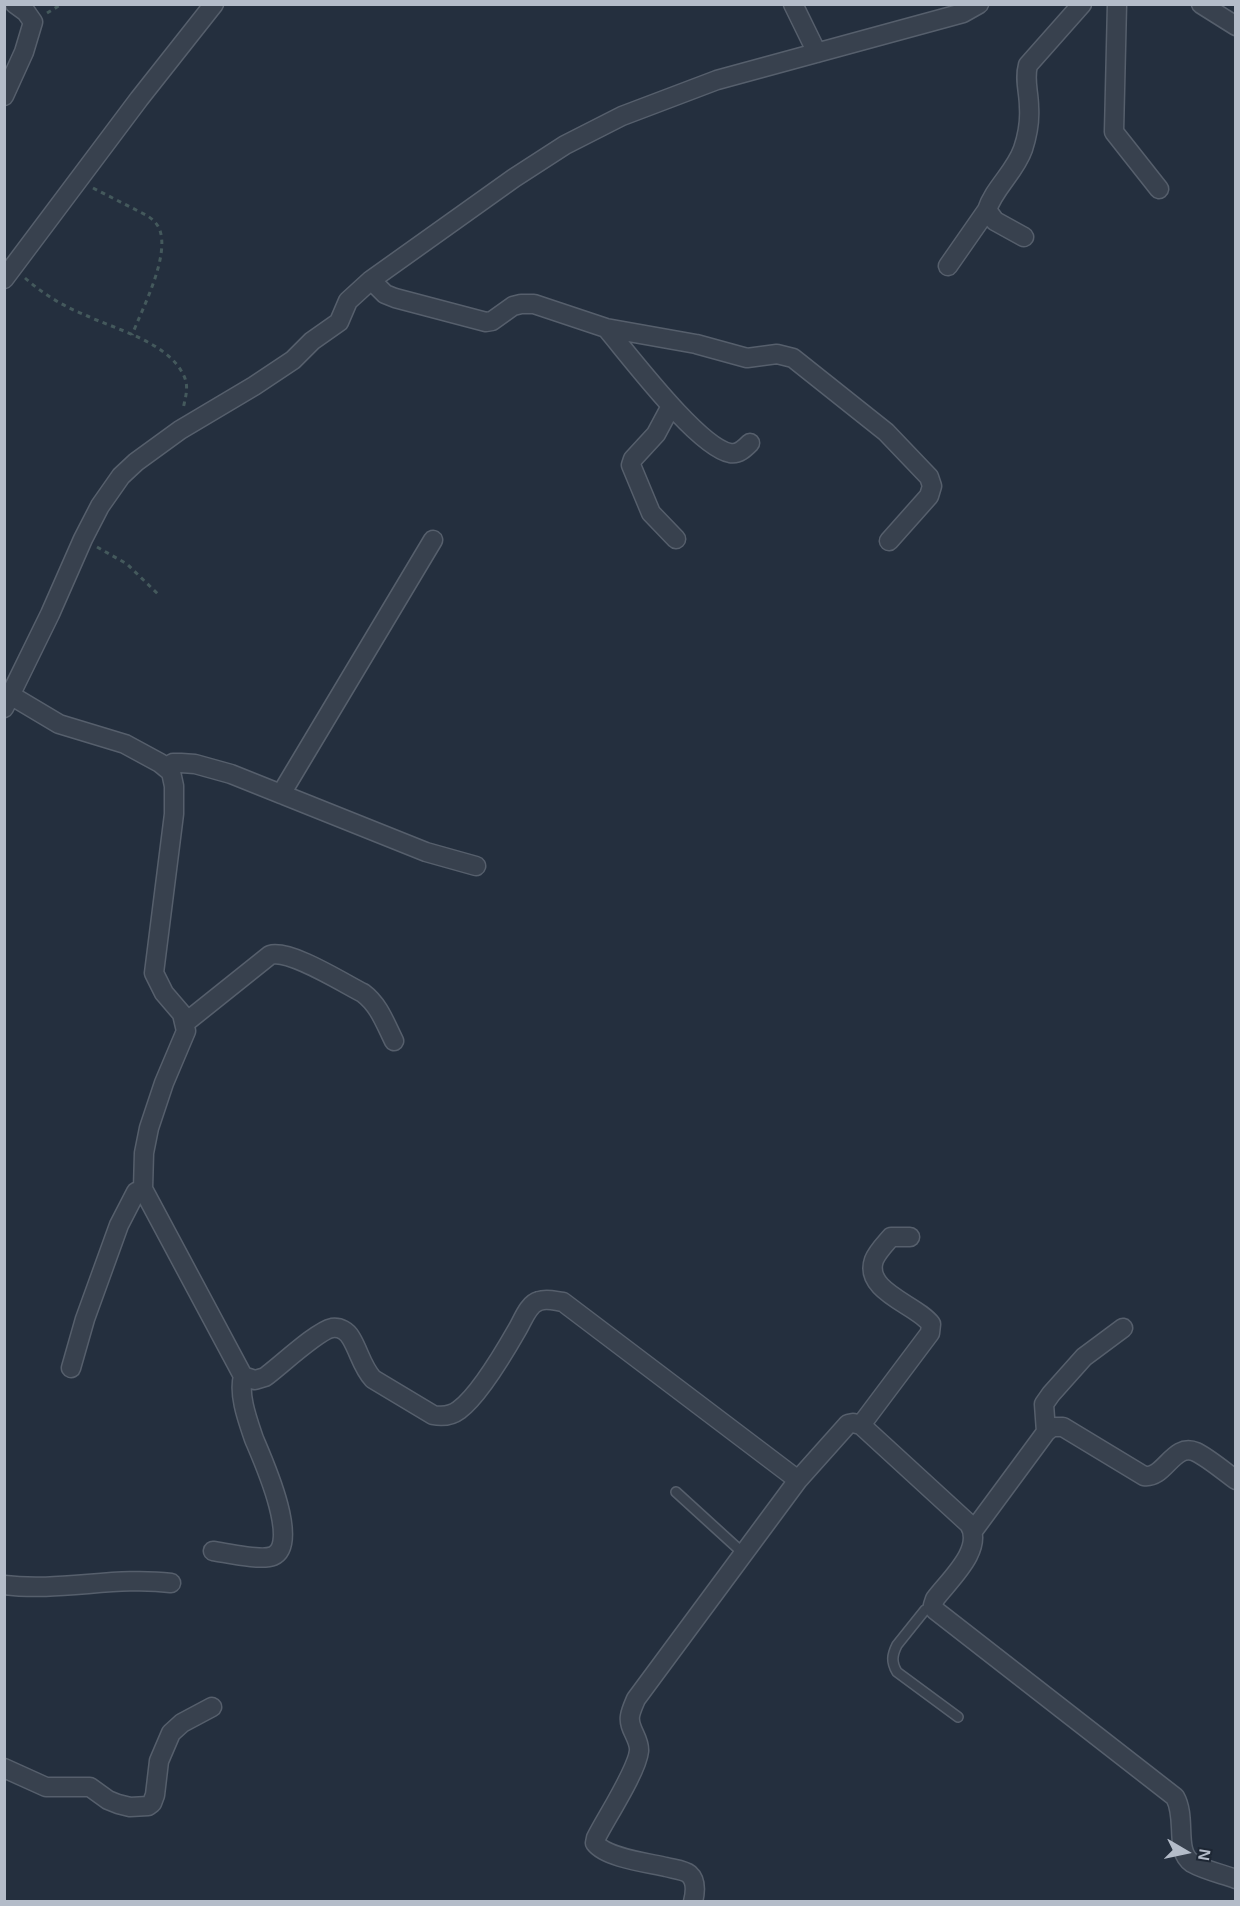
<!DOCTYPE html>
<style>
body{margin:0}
#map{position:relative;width:1240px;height:1906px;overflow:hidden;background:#242f3e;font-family:Arial,sans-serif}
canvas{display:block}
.frame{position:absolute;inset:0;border:6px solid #b4bcc9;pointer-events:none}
.north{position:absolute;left:1156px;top:1822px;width:60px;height:60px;-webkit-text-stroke:4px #1d2633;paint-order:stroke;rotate:99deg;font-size:16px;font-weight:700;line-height:24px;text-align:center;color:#b4bcc9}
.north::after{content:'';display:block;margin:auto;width:21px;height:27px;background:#b4bcc9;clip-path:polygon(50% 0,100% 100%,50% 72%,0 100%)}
</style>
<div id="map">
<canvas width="1240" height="1906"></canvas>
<div class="frame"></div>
<div class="north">N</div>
</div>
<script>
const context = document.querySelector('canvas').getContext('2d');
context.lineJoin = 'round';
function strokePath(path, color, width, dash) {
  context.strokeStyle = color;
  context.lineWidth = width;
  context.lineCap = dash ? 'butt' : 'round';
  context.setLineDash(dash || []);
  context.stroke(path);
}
const path = new Path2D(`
 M47,13L62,4
 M93,188L146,215C151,218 156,222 159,228C171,255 142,309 132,335
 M25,278C43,294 63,306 85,315C115,329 167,342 183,374C190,387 185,397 183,410
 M97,547L127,564L160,596`);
const lane = new Path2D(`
 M676,1492L744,1554
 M933,1605L925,1610L897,1645C892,1655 891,1662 897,1672L958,1717`);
const street = new Path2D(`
 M793,4L817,53
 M1117,4L1114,132L1159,189
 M1201,4L1236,26
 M4,96L24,52L33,22L26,12L15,4
 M1024,237L995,221L987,210C994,188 1015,172 1023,149C1027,137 1030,121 1029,107C1029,92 1024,80 1028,65L1082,4
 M948,266L987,210
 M4,279L139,99L214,4
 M371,280L385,294L395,298L486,322L492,321L513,306L521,304H534L606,328L696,344L747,358L777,354L793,358L886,432L929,477L932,486L929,496L889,541
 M606,328C629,355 698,447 730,453C738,455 745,448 750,443
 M671,406L656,434L633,459L631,465L651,513L676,539
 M12,696L59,724L125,744L160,763L171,772L174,786V814L154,973L164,993L182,1014L186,1031L164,1083L149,1128L144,1153L143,1189L243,1376L255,1380L265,1377C279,1367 317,1331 332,1328C340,1327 347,1331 351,1338C359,1351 362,1367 373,1379L433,1415C443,1417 451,1416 459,1410C478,1396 505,1351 517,1330C523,1320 528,1304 539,1301C547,1298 555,1301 563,1302L798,1480
 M4,708L50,614L83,539L100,506L121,476L136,462L180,430L254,386L293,360L312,341L339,322L348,301L371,280L514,178L565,145L622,116L717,80L963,13L979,4
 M166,767L173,763H181L195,764L231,774L426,852L476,866
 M281,794L433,540
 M185,1023L270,955C290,949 343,983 363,993C379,1005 385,1023 394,1041
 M71,1368L85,1319L119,1225L136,1192L143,1189
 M861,1425L930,1333L931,1324C917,1305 863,1291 874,1260C877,1252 885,1244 891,1237H910
 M1046,1432L1044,1404L1051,1394L1084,1357L1123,1328
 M973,1531L1046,1432L1052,1427H1063L1144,1476C1165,1479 1173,1442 1196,1452C1207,1457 1225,1472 1236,1480
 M213,1551C227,1553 261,1561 273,1556C301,1544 262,1458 254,1439C248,1421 238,1395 243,1376
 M4,1585C60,1592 116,1576 171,1583
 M4,1768L46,1787H90L108,1800L118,1804L130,1807L148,1806L152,1803L155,1795L159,1761L171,1733L182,1723L212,1707
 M693,1902C695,1894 697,1881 689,1874C684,1870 673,1869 666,1867C649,1863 606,1858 595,1843L596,1838C606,1818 637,1771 639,1751C640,1738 628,1729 630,1716C631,1710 634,1704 636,1699L798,1480L848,1424L853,1423L861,1425L969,1524C985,1549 949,1580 935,1599L933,1605L935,1610L1175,1797C1187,1818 1174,1851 1192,1863C1204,1870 1222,1874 1236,1879`);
strokePath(lane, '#565f6c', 12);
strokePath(street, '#565f6c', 21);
strokePath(path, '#44595c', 3, [4.5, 4.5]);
strokePath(lane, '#38414e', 9);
strokePath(street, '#38414e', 18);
</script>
